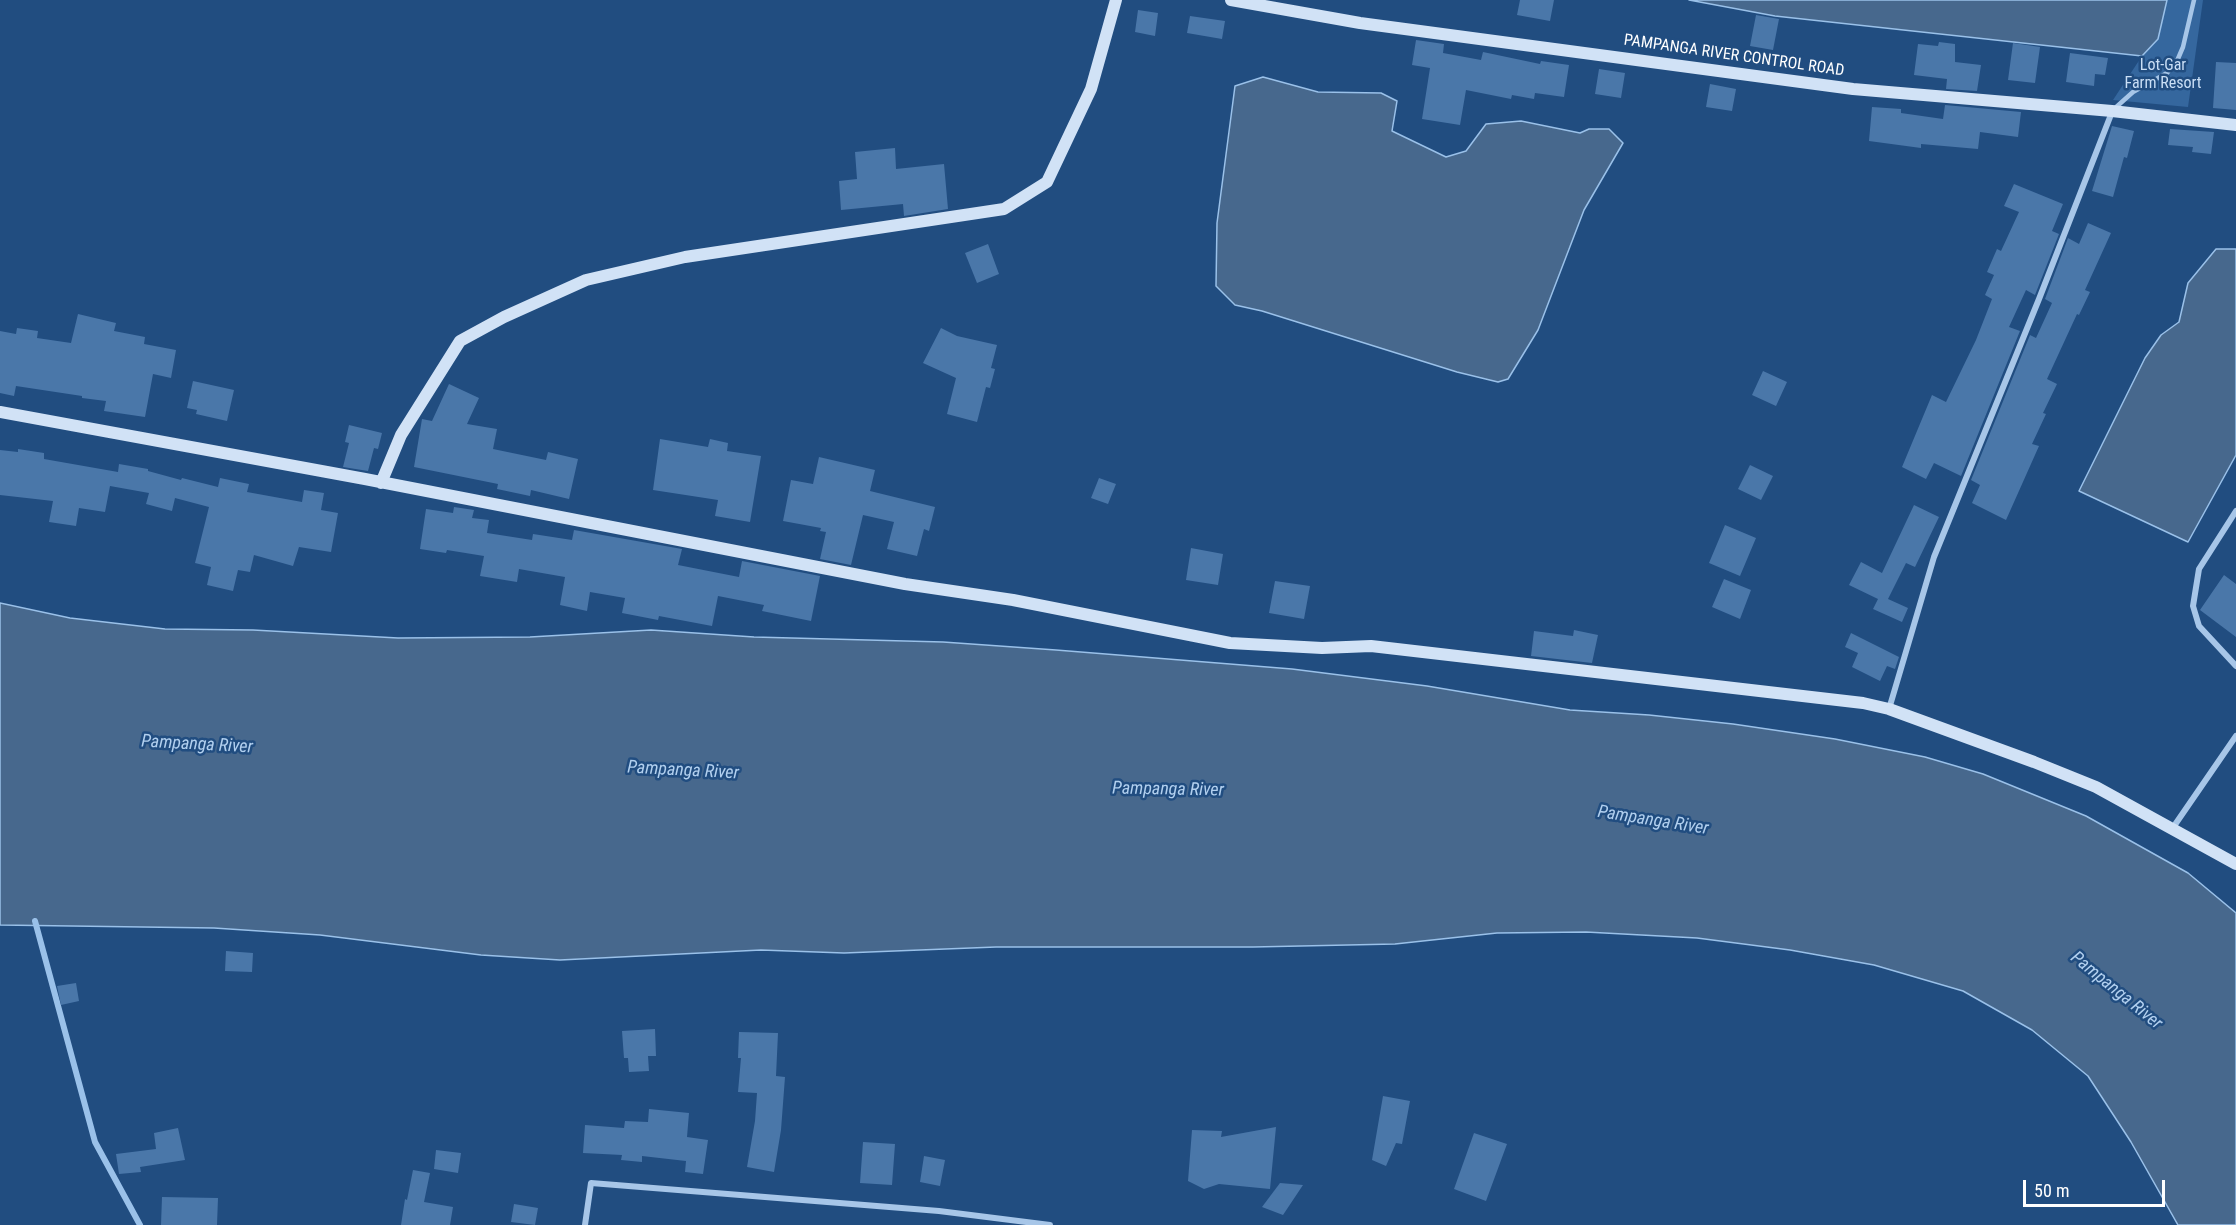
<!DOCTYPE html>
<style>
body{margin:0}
#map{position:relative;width:2236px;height:1225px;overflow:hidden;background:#214d80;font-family:"Roboto Condensed",sans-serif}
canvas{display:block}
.scale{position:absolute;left:2023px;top:1180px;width:142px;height:27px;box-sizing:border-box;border:3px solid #fff;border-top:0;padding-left:8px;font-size:18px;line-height:21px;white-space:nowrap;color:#fff;-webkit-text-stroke:4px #214d80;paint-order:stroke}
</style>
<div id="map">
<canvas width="2236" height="1225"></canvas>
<div class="scale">50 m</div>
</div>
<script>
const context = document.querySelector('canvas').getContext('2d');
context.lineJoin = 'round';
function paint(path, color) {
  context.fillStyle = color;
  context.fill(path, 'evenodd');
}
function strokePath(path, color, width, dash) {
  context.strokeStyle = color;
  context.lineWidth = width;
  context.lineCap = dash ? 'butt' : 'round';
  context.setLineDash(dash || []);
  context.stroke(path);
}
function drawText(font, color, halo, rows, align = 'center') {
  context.font = font + ' "Roboto Condensed",sans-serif';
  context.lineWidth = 5;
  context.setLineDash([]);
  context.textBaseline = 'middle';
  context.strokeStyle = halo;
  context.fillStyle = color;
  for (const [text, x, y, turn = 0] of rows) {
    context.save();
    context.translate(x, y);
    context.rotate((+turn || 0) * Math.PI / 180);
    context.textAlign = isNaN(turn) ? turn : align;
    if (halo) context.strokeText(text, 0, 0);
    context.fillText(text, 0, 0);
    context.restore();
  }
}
const green = new Path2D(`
 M2167,0H2203L2188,107L2113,100L2142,56L2158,39Z`);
const water = new Path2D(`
 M1689,0H2167L2158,39L2142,56L1775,16Z
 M1263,77L1318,92L1381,93L1397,101L1392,131L1446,157L1466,151L1486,124L1521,121L1580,133L1589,129H1609L1623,143L1584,210L1538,330L1508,379L1498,382L1457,372L1262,311L1235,305L1216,286L1217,223L1235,86Z
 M2216,249H2236V455L2188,542L2079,491L2145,358L2161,335L2179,322L2188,283Z
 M0,603L70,618L165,629L253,630L398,638L530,637L651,630L754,637L943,642L1056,650L1292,669L1427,686L1570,710L1649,715L1733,724L1835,739L1925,757L1983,774L2086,816L2188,873L2236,913V1225H2178L2131,1142L2088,1076L2032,1030L1963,991L1874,965L1790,950L1697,938L1586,932L1497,933L1395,944L1253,947H996L844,953L761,950L560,960L481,955L320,935L214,928L0,925Z`);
const stream = new Path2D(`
 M35,921L95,1142L140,1225`);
const building = new Path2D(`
 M1520,0H1554L1550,21L1517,15Z
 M1138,10L1158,13L1155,36L1135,32Z
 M1756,15L1779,19L1773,50L1750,46Z
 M1190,16L1225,21L1222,39L1187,33Z
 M1416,40L1444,44L1443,53L1481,60L1483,52L1540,64L1541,61L1569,65L1564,97L1535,93L1534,99L1512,95L1511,99L1466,90L1460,125L1422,119L1430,68L1412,65Z
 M1939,42L1955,44V62L1981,65L1977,91L1946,89L1947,79L1914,75L1918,44L1938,46Z
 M2013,43L2040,47L2035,83L2008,80Z
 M2070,53L2108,58L2105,75L2095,74L2094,86L2066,82Z
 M2216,62L2236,63V110L2213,108Z
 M1599,69L1625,73L1621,98L1595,94Z
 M1710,84L1736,89L1732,111L1706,107Z
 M1945,105L2021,112L2018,137L1980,132L1978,149L1921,144V148L1869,141L1872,107L1901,109V113L1943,119Z
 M2112,126L2134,131L2127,158L2124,157L2113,197L2092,191Z
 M2170,129L2214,132L2211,154L2192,152L2193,147L2168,145Z
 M895,148L896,169L944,164L948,209L904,216L903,204L841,210L839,181L857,179L855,152Z
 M2014,184L2063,204L2052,231L2059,234L2035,295L2026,290L2009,327L2020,331L1961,476L1934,463L1926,479L1902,467L1932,395L1946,402L1976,340L1992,299L1985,295L1994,275L1987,272L1997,249L2001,251L2019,212L2004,206Z
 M2088,223L2111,233L2085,290L2090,292L2079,315L2077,314L2047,379L2057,384L2043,413L2046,414L2032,444L2039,446L2006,520L1972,503L1980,485L1971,480L2030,335L2036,338L2052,303L2045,299L2068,238L2079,244Z
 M988,244L999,274L977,283L965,253Z
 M78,314L116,323L114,331L145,337L144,344L176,350L171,378L153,374L145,417L104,411L106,401L82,398V396L16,386L14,396L0,393V331L16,334L17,328L38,331L37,338L71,343Z
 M941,328L957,336L997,345L991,368L995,369L990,388L986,387L977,422L947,414L956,378L923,363Z
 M1763,371L1787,382L1776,406L1752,395Z
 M193,381L234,390L227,421L196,414L197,410L187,408Z
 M449,384L479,398L467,424L497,429L493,449L546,460L548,452L578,459L569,499L531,490L530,496L497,489L498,484L414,467L422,419L432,421Z
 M349,425L382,433L378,449L374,448L368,471L343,467L349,443L345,442Z
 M660,439L708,447L710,439L728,443L727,451L761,456L750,522L715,516L718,500L653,490Z
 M18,449L44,453V459L118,472L119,464L148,469V471L181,480L182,478L218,487L220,478L249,484L247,492L302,502L304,490L324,493L321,510L338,513L331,552L299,547L293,566L254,555L250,572L238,570L233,591L207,585L211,567L195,563L209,507L175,498L172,511L146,504L149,493L110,486L105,512L79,508L76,526L49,522L53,501L0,495V450L18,452Z
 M819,457L875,470L870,491L935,507L929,531L924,529L917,556L887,549L894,522L863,515L851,565L820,559L826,532L820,531L821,528L783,521L791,480L813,484Z
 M1750,465L1773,476L1761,500L1738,489Z
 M1099,478L1116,484L1108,504L1091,498Z
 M1914,505L1939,517L1915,567L1906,563L1888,599L1908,608L1902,622L1873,609L1878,599L1849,585L1861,562L1882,573Z
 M454,507L474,510L472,518L489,520L487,533L532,540L533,534L572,540L574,530L682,549L678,565L739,577L742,561L820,576L811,621L762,611L764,605L718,596L712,626L659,616L658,620L622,613L625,598L590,592L587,611L560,605L565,577L519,569L517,582L480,576L484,556L447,550L446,553L420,549L426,509L453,513Z
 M1725,525L1756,538L1740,576L1709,563Z
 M1191,548L1223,554L1218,585L1186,580Z
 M2224,575L2236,584V637L2200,610Z
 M1724,579L1751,590L1740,619L1712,607Z
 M1275,581L1310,586L1304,619L1269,613Z
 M1574,630L1598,635L1592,663L1531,656L1534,631L1573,636Z
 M1851,633L1899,657L1895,669L1887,666L1880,681L1852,667L1858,653L1845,647Z
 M226,951L253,953L252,972L225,971Z
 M76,983L79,1001L61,1005L57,986Z
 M655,1029L656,1056H648L649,1071L629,1072L628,1058H624L622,1031Z
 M739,1032L778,1033L776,1076L785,1077L781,1130L774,1172L747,1167L755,1121L757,1093L738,1092L741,1058H738Z
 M1383,1096L1410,1101L1402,1144L1396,1143L1386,1166L1372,1160Z
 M649,1109L689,1113L687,1137L708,1140L703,1174L685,1172L686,1161L642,1156V1162L621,1160L622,1155L583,1153L585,1125L624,1128L625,1121L648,1122Z
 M1276,1127L1270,1189L1219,1184L1204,1189L1188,1181L1192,1130L1222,1131L1221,1137Z
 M178,1128L185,1160L140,1167L141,1172L119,1174L116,1154L156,1149L154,1133Z
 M1474,1133L1507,1144L1486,1201L1454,1189Z
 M863,1142L895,1144L892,1185L860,1183Z
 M436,1150L461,1153L458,1173L434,1169Z
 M924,1156L945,1160L940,1186L920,1182Z
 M413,1170L430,1173L424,1202L453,1207L450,1225H401L405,1199L407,1200Z
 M1280,1183L1303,1185L1283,1215L1262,1207Z
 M162,1197L218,1198L217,1225H161Z
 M514,1204L538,1208L535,1225L511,1222Z`);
const lane = new Path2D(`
 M2114,109L2133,92L2167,73L2177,61L2183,47L2194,0`);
const street = new Path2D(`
 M2236,511L2199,569L2193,606L2199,626L2236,666
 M1889,709L1934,557L2039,299L2112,112
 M2172,829L2236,736
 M585,1225L591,1183L939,1211L1050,1225`);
const secondary = new Path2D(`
 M1231,0L1360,23L1853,89L2112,111L2236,125
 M0,412L365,479L905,584L1013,600L1230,643L1322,648L1371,646L1863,703L1889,709L2034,762L2096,787L2236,864
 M381,483L401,435L460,341L504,317L586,280L685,257L1004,209L1047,182L1091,89L1116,0`);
const streetNames = [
 ["PAMPANGA RIVER CONTROL ROAD",1734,56,8]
];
const parkNames = [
 ["Lot-Gar",2163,66],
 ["Farm Resort",2163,84]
];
const waterNames = [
 ["Pampanga River",197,745,3],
 ["Pampanga River",683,771,3],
 ["Pampanga River",1168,790,1],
 ["Pampanga River",1653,821,9],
 ["Pampanga River",2116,991,39]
];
paint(green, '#35679e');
paint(water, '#47688d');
strokePath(water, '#9ac1e9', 1.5);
strokePath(stream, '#9ac1e9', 6);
paint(building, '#4a77a9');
strokePath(lane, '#a7c6e8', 4.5);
strokePath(street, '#a7c6e8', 6);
strokePath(secondary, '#d1e2f6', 12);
drawText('16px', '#fff', '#214d80', streetNames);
drawText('16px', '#cadff6', '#214d80', parkNames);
drawText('italic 18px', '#b2d0ef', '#214d80', waterNames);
</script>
